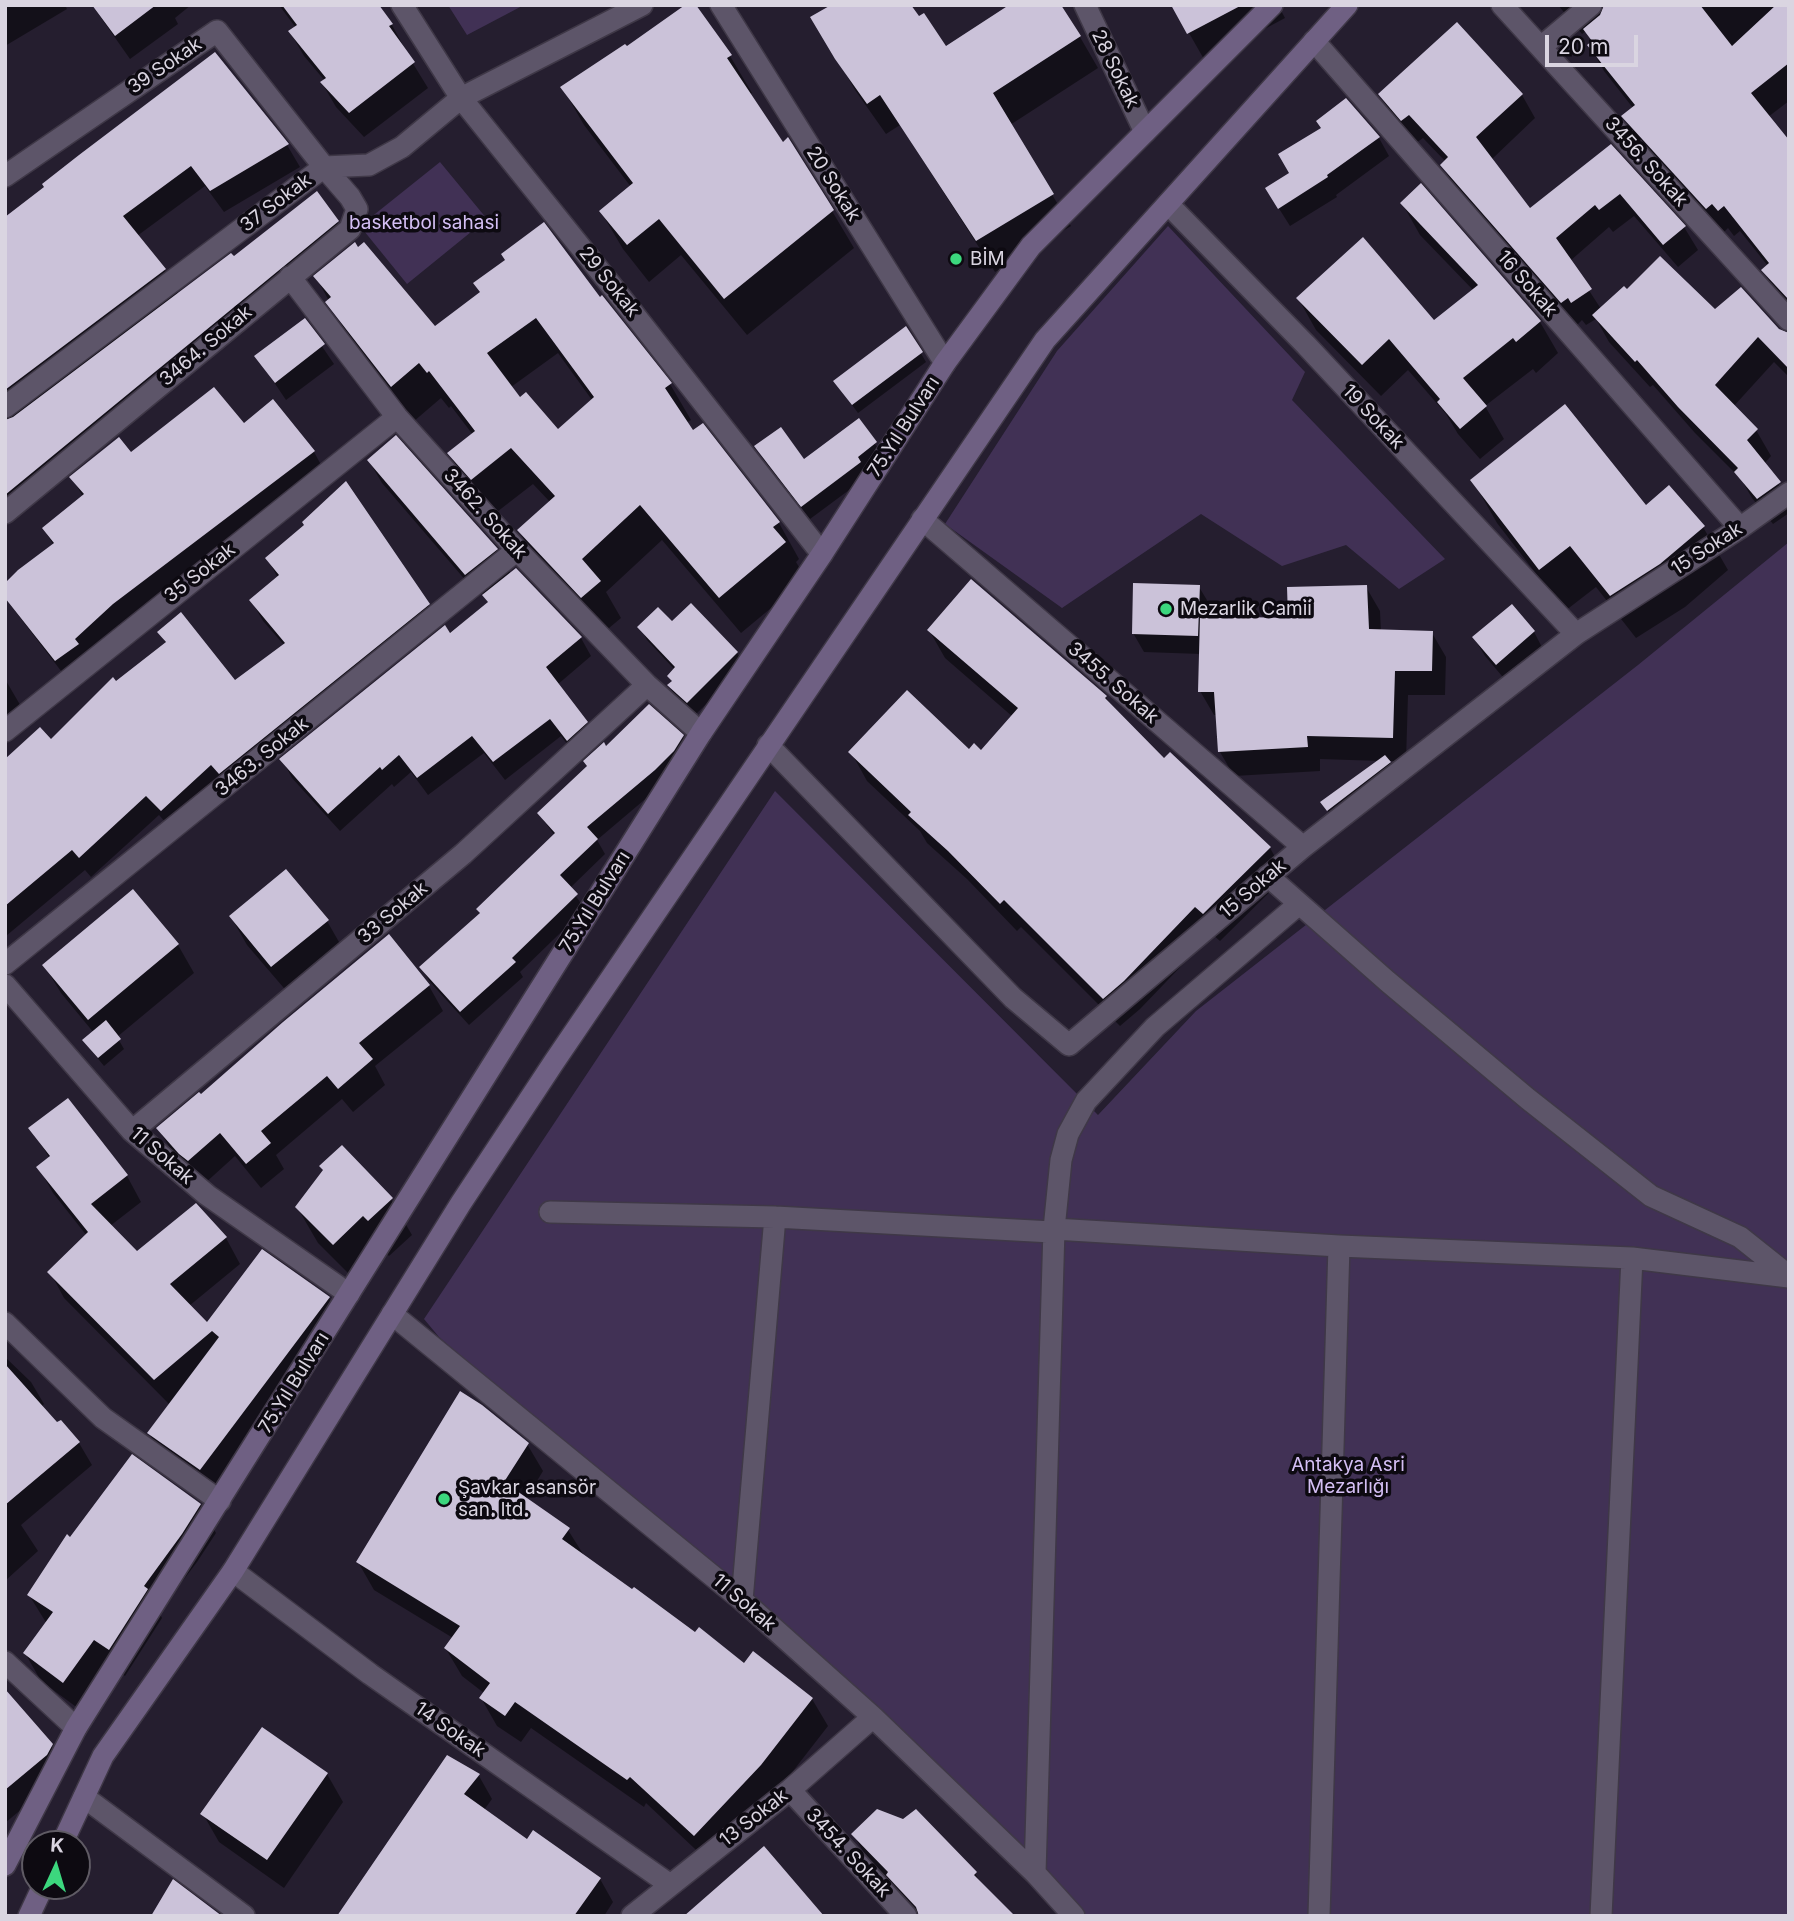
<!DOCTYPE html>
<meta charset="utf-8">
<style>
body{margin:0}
#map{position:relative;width:1794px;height:1921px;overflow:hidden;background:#251e2f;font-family:Inter,sans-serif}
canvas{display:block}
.frame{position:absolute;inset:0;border:7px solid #dad5e1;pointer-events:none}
.north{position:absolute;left:21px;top:1830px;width:70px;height:70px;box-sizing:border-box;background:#0d0a11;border:2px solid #5f5b64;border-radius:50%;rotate:4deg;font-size:19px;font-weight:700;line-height:28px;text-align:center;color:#dad5e1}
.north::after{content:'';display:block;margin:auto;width:24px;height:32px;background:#3cd77e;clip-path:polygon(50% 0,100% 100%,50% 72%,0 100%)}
.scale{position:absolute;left:1545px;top:35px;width:93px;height:32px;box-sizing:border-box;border:4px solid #dad5e1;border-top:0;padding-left:9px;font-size:21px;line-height:24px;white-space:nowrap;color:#dad5e1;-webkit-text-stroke:5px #0d0a11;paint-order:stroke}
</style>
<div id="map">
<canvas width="1794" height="1921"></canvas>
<div class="frame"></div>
<div class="north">K</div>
<div class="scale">20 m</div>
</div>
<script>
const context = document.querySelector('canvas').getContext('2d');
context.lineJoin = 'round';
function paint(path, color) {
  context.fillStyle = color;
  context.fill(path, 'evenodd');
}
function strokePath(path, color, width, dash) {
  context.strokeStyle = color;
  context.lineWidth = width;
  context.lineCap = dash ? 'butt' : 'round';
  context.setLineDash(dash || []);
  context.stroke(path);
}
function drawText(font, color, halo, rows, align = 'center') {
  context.font = font + ' Inter,sans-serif';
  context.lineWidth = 7;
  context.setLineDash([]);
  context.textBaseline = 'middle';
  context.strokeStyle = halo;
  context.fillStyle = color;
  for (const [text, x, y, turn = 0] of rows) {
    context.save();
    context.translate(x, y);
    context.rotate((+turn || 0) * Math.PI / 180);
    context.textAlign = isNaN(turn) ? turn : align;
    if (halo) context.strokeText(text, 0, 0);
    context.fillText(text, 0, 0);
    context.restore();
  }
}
const green = new Path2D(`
 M448,5H524L467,35Z
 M440,162L487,219L407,284L360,226Z
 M1168,226L1305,372L1292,400L1445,559L1399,589L1346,545L1282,566L1201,514L1062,608L945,524L1057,351Z
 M1789,542V1916H1074L742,1600L439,1337L424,1319L775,791L1098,1115L1196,1011L1638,665Z`);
const shadow = new Path2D(`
 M5,5H65L67,9L5,46Z
 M92,5H191L175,18L178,24L130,59Z
 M279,5H377L392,25L405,49H404L428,88L364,137L336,107L322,83L325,81L304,56L290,32L296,28Z
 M1173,5H1278L1285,18L1205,61Z
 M1558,5H1789V101L1768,117L1789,143V308L1778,296L1763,270L1768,266L1740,231L1734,236L1728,228L1722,234L1638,142L1623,116L1633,108L1604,71L1589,45L1592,42L1586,31L1582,34Z
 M813,17L946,49L1080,37L1098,68L1010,125L1071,226L995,272L900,125L886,134L855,90Z
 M1457,25L1522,95L1535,118L1491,160L1529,210L1610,146L1684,227L1698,250L1678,267L1634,216L1613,232L1609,227L1570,261L1601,309L1627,292L1715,311L1789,334V377L1774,362L1733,407L1756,430L1771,456L1764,464L1789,499V513L1773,524L1752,498L1741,479L1695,433L1653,385L1650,387L1609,342L1596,319L1586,325L1582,320L1576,326L1456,189L1442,165L1446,162L1423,138L1416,143L1394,118L1380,95Z
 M215,54L287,145L300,167L224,212L205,186L137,236L165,270L179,295L234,259L337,222L350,244L19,515L5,497V219Z
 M730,56L752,93L749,95L832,211L854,248L747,335L681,255L649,282L623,249L601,212L631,187L584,125L562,87Z
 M1379,138L1389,156L1336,195L1337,197L1290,226L1278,207Z
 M1402,203L1540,322L1558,353L1536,373L1533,369L1485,406L1504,439L1480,459L1458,434L1446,414L1408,370L1381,396L1316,330L1298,298L1434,322L1474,291L1420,235Z
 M316,277L434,329L602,298L670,384L691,420L686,423L779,523L799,559L796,562L806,579L741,633L662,540L606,592L621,618L603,633L540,567L519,531L550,502L533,484L493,515L470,490L449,453L473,435L451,406L449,408L441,398L413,422L349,338ZM558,353L592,400L558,432L520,399L511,387Z
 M304,320L334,364L286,400L257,357Z
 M906,328L926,362L858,413L841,390Z
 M273,402L314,452L325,472L68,680L5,598L54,546L44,529L83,497L72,477L131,454L243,426Z
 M859,421L884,457L868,476L810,519L764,460L756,446L803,461Z
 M369,461L497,550L511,574L581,638L591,656L557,685L586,723L597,741L578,758L561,736L505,780L484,753L428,795L411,772L394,787L392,784L340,831L292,778L282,759L489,603L483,593L479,596L382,483Z
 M1473,481L1646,507L1703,527L1728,570L1685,607L1636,638L1596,587L1565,611L1497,523Z
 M267,558L428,605L440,625L173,831L159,815L91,877L85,870L6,936L5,760L51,742L116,684L166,644L160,632L235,682L284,645L263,621L251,600L278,578Z
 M1199,587L1210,605L1209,618L1290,620L1366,587L1380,611L1381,632L1432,633L1446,657L1445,695H1408L1406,761H1389L1395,771L1333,819L1323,803L1380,761L1320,759V771L1234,776L1220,752L1217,715H1214L1200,691L1201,654L1144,652L1133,633Z
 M691,606L737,653L745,666L695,715L677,699L669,686L673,683L669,676L675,670L647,640L640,627L672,624Z
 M929,630L1106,697L1111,707L1164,760L1270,848L1286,876L1220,941L1212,934L1140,1009L1120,1026L1021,927L1017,931L967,879L927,843L920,831L867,781L851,752H981L1013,717L945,658Z
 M1534,632L1544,651L1507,682L1485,656L1474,638Z
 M5,679L26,715L5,727Z
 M683,737L691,751L663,784L597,840L605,854L570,888L585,909L520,972L523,977L469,1025L430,982L422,968L481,914L555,836L539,814L606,748Z
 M231,917L327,921L343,949L289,994L247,945Z
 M388,937L429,986L443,1011L375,1066L385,1085L353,1112L342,1099L276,1155L284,1169L261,1188L235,1156L203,1185L173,1153L158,1128L201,1097Z
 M178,945L194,973L117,1037L124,1049L104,1066L90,1049L94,1033L61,993L44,965Z
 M68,1100L127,1176L141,1202L110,1226L137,1253L201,1209L226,1238L240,1264L189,1306L207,1325L329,1298L343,1324L215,1495L164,1459L149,1433L170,1405L64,1298L50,1272L87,1236L53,1193L39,1168L50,1159L31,1128Z
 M391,1199L412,1235L389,1256L384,1251L355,1280L318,1243L297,1207Z
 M5,1357L31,1382L44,1404L41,1407L57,1425L61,1422L79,1443L92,1465L21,1525L38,1551L5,1581Z
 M527,1444L543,1471L526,1499L568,1530L585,1557L695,1635L744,1665L812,1699L828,1726L776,1793L710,1863L646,1803L644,1807L531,1728L521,1742L497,1726L481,1698L484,1693L462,1676L446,1649L453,1638L374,1590L358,1562Z
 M200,1505L216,1533L197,1562L159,1612L162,1618L125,1676L111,1666L79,1709L41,1681L25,1653L47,1624L29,1595L70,1539Z
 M5,1691L51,1745L64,1768L60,1777L5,1823Z
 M327,1774L343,1802L284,1888L219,1842L203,1814Z
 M479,1776L492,1799L484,1810L527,1841L600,1879L613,1902L604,1916H339Z
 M854,1835L975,1873L982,1886L1012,1916H918L901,1897L894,1885L866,1857Z`);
const building = new Path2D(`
 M92,5H156L115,36Z
 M282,5H379L393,24L389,26L415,62L349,113L320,82L326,78L288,31L297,25Z
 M685,5H696L732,55L727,58L783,142L788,137L834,210L724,299L659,219L627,245L599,211L633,183L560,87L625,44L627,46Z
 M831,5H911L919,16L924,13L946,46L1009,5H1061L1081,36L993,93L1054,194L976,241L880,95L867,104L835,59L810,17Z
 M1171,5H1242L1187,34Z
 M1604,5H1700L1732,46L1776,5H1789V63L1751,93L1789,140V300L1761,270L1769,263L1724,206L1718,211L1712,204L1706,209L1621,116L1635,105L1587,45L1592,41L1583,29L1600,15Z
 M1457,22L1523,94L1476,137L1530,208L1611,144L1686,226L1663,245L1620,194L1599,210L1595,205L1556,238L1592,289L1571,303L1568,298L1561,303L1440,165L1448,157L1409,115L1401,121L1378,94Z
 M215,52L289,144L210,191L191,166L123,216L166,269L5,390V217L44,187L42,184L79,155Z
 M1346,98L1380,137L1327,175L1328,177L1278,209L1265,188L1289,173L1278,154L1321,128L1316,121Z
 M1421,183L1541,321L1516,342L1513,338L1463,378L1487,406L1460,429L1437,402L1440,399L1389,339L1362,365L1296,298L1363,237L1434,320L1478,285L1400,203Z
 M317,191L339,221L5,495V420L13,417L231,253L234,256Z
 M544,222L600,297L602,295L672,383L665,388L693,430L703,423L780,522L773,527L786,542L719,598L640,505L582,559L601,581L581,598L517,530L555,496L511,448L471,480L447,453L475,431L429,371L427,373L419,363L391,387L325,302L331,297L313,276L355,242L358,247L364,242L435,326L480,292L473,283L505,260L501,254ZM536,318L594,397L558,429L526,392L520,397L487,353Z
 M1660,256L1715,309L1741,287L1779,329L1789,333V369L1758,337L1715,385L1758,429L1747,440L1781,482L1757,499L1734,472L1738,468L1678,407L1637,360L1635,362L1592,315L1624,286L1627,289Z
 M305,318L325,344L275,383L254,356Z
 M906,326L923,352L852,405L833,381Z
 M214,387L244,423L273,399L315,451L113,604L75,639L79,644L55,661L5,598V583L18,570L54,543L42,528L84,494L69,477L119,437L131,452Z
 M1565,404L1646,505L1669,485L1705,526L1660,564L1610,596L1570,546L1539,570L1470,480Z
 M859,418L877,442L858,457L861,462L801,507L754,446L781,427L804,459Z
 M396,435L498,549L465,575L367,460Z
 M346,481L430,604L219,774L211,765L161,811L146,796L79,858L72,850L5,906V759L40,727L51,739L113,677L116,681L166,642L157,632L181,612L235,680L285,643L249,600L279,575L265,558L304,525L302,522Z
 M516,568L582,637L546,667L588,722L567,741L550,719L493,762L472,736L417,778L399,755L382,770L380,767L328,814L279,759L445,625L450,633L488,602L482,595Z
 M971,579L1107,696L1105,698L1164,758L1170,752L1271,847L1203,914L1195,907L1124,981L1103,999L1004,900L1000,904L948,851L908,815L911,812L848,752L907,690L969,749L974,743L981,750L1018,708L927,630Z
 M1133,583L1200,585L1198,636L1132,634Z
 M1367,585L1369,629L1433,631L1432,671H1395L1393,738L1307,736L1308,747L1218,752L1214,692H1198L1200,616L1288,618L1287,587Z
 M691,603L738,652L687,703L667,685L672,681L667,676L675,667L637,627L658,607L672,621Z
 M1512,604L1535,631L1496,665L1472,637Z
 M649,704L684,735L674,751L655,770L587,827L598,839L560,875L578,894L512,958L516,962L460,1012L419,967L480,913L476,909L555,833L537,813L587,766L583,761L604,742L606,746Z
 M1385,755L1391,762L1327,811L1320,802Z
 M286,869L329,920L271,967L229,916Z
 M133,889L179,944L88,1020L42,965Z
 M389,934L430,985L359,1043L373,1059L338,1089L327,1076L261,1131L271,1143L246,1164L220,1133L188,1161L179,1154L156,1128L199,1092L201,1094L283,1022Z
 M106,1020L121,1039L98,1058L82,1040Z
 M68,1098L128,1175L91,1204L137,1251L196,1203L227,1237L170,1284L207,1322L262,1249L330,1297L200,1470L147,1433L219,1337L212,1331L154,1380L47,1272L88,1232L36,1167L50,1156L28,1128Z
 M342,1145L393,1198L368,1221L363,1216L333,1245L295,1207L323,1170L319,1166Z
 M5,1364L57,1422L61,1420L80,1442L5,1505Z
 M460,1391L482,1405L529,1443L504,1482L570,1528L562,1539L632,1589L634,1587L695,1632L699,1627L744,1663L753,1651L813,1698L761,1765L694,1836L630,1777L627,1780L515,1702L505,1716L479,1698L490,1683L444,1648L460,1626L356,1562Z
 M132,1454L201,1504L182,1534L144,1586L148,1589L109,1650L94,1640L63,1683L23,1653L53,1612L27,1595L67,1534L70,1537Z
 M5,1689L53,1744L47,1755L5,1790Z
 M262,1727L328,1773L267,1860L200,1814Z
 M447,1755L480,1774L464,1794L527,1839L533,1830L601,1878L574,1916H337Z
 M877,1809L903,1819L916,1809L977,1872L974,1875L1015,1916H919L916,1907L886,1875L888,1872L851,1834Z
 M764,1846L824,1916H684Z
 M173,1879L222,1916H151Z`);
const minor = new Path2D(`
 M402,5L461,98L615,290L822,554
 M721,5L945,363
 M1085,5L1145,132
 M1502,5L1789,320
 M1314,41L1740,528
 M1541,47L1591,5
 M5,176L217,31L324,167L350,197L357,209L350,229L5,513
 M1168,204L1306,345L1576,634
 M290,277L397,417L517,550L647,685L701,733
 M5,407L324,167L369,165L402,147L461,98L642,5
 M922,519L1303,847
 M5,731L397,417
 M768,745L1013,998L1069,1045L1303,847L1576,634L1740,528L1789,493
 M1268,876L1387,981L1528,1099L1651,1196L1740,1237L1789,1276
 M5,964L517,550
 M5,985L132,1131L207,1195L349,1294
 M132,1131L463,854L647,685
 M550,1212L775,1217L1052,1232L1054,1229L1339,1246L1632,1258L1789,1277
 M392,1314L742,1600L873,1717L1035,1873L1074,1916
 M5,1323L103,1418L220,1501
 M233,1571L370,1674L669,1884
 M742,1600L775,1217
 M5,1662L76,1728
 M790,1790L906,1916
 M84,1797L244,1916
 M1035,1873L1054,1229L1061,1160L1068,1134L1086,1101L1155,1027L1299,904
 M632,1916L790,1790L873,1717
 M1319,1916L1339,1246
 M1601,1916L1632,1258`);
const secondary = new Path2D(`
 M62,1844L103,1756L233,1571L461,1203L554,1062L1045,340L1347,5
 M5,1865L76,1728L701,733L822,554L945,363L1031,246L1272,5
 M29,1916L43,1886`);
const markers = [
 [956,259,7,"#3cd77e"],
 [1166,609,7,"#3cd77e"],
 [444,1499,7,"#3cd77e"]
];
const streetNames = [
 ["39 Sokak",165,66,-34],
 ["28 Sokak",1115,69,64],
 ["3456. Sokak",1646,162,48],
 ["20 Sokak",833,184,58],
 ["37 Sokak",276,203,-37],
 ["29 Sokak",609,282,51],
 ["16 Sokak",1527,284,49],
 ["3464. Sokak",206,346,-40],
 ["19 Sokak",1373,417,47],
 ["75.Yıl Bulvarı",904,427,-57],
 ["3462. Sokak",485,514,48],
 ["15 Sokak",1707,549,-33],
 ["35 Sokak",200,573,-38],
 ["3455. Sokak",1113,683,41],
 ["3463. Sokak",262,757,-39],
 ["15 Sokak",1253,889,-40],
 ["75.Yıl Bulvarı",595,902,-58],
 ["33 Sokak",393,913,-40],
 ["11 Sokak",162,1156,41],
 ["75.Yıl Bulvarı",294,1383,-58],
 ["11 Sokak",744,1603,41],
 ["14 Sokak",450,1730,35],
 ["13 Sokak",754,1818,-38],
 ["3454. Sokak",848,1853,47]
];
const parkNames = [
 ["basketbol sahasi",424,223],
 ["Antakya Asri",1348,1465],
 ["Mezarlığı",1348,1487]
];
const poiNames = [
 ["BİM",970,259],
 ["Mezarlik Camii",1180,609],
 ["Şavkar asansör",458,1488],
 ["san. ltd.",458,1510]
];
paint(green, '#413155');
paint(shadow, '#0007');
paint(building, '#cbc2d9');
strokePath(minor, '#3f3847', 24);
strokePath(secondary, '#3f3847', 24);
strokePath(minor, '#5d5569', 21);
strokePath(secondary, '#6f6083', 21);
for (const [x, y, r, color] of markers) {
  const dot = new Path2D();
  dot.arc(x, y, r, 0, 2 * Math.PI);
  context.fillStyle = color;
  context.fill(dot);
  strokePath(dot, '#0d0a11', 2.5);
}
drawText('19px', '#dad5e1', '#0d0a11', streetNames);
drawText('19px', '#d4bff4', '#0d0a11', parkNames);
drawText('19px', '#dad5e1', '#0d0a11', poiNames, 'left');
</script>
